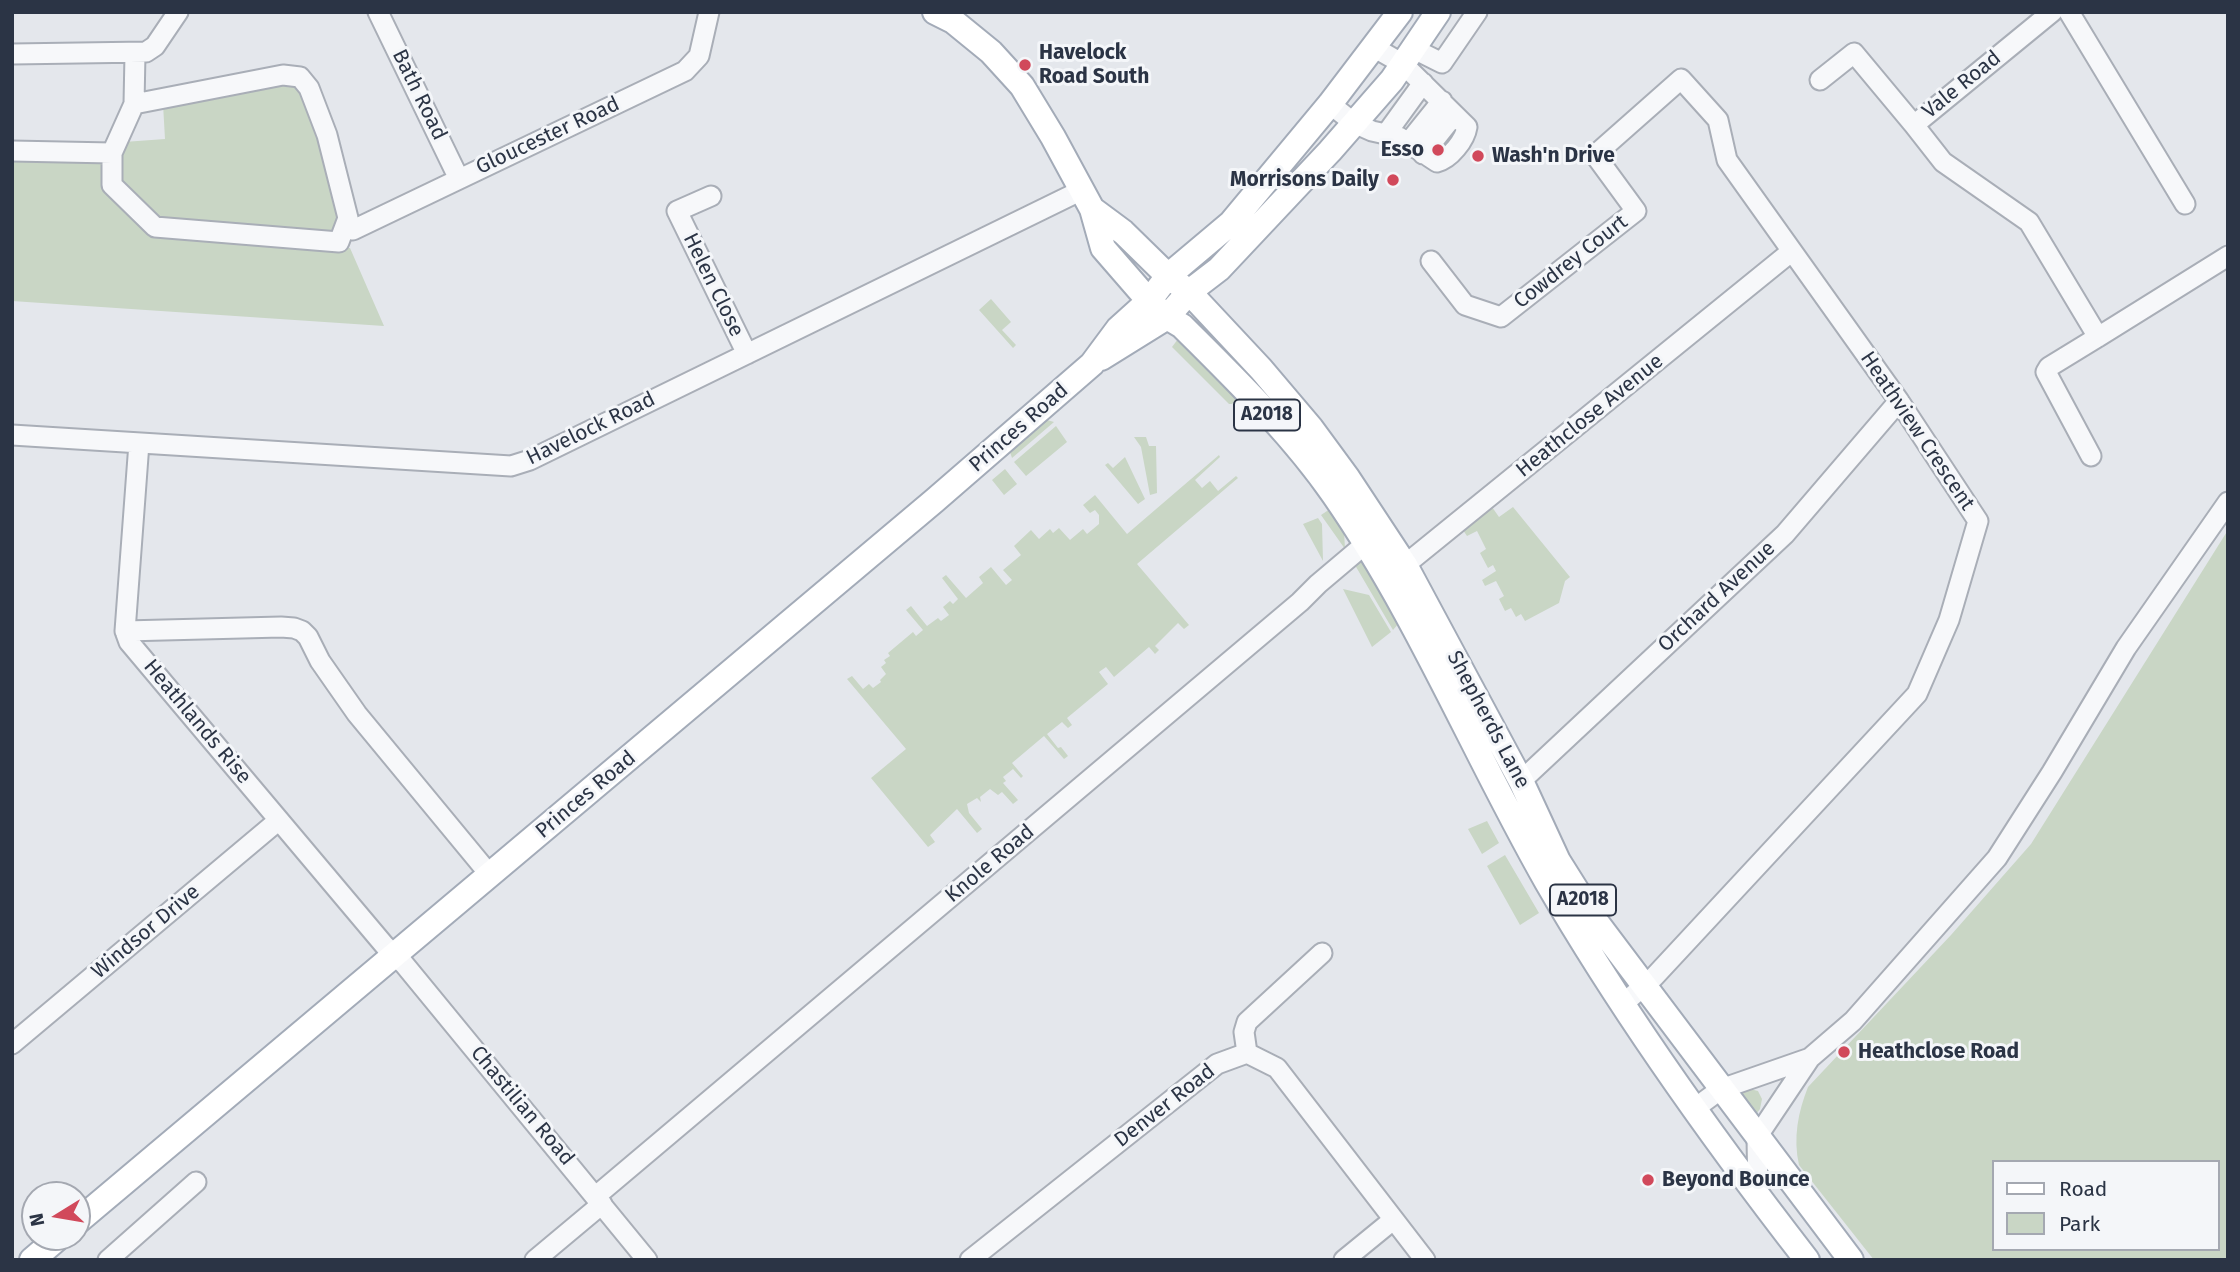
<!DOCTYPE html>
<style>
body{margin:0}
#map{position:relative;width:2240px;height:1272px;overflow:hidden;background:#e4e7ec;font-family:"Fira Sans",sans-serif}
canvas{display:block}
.frame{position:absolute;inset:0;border:14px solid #2b3445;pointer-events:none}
.legend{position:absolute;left:1992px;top:1160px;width:228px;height:91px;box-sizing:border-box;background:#f4f6f9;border:2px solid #a4a8b1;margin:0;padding:9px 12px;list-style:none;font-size:21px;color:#2b3445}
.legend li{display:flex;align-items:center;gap:14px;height:35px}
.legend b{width:35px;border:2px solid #a4a8b1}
.north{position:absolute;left:21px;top:1181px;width:70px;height:70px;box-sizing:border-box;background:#f4f6f9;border:2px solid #a4a8b1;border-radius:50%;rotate:259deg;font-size:19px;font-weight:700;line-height:28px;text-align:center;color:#2b3445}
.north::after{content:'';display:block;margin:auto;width:24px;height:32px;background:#d1495b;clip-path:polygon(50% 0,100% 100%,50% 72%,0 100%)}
</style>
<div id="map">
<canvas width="2240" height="1272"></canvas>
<div class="frame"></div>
<ul class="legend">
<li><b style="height:9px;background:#fff"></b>Road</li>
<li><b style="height:19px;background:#c9d6c5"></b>Park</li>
</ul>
<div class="north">N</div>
</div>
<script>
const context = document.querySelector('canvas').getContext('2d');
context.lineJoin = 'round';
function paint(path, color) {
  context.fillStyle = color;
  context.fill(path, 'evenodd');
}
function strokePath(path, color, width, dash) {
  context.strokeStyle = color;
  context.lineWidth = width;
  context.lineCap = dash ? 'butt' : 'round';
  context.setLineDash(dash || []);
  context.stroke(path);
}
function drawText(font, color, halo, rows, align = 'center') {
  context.font = font + ' "Fira Sans",sans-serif';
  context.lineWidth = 6;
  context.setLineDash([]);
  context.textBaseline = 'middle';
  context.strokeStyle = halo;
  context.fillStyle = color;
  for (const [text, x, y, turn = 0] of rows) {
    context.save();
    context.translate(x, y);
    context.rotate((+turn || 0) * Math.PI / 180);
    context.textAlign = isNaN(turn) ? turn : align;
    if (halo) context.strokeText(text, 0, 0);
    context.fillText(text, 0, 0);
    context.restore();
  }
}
const green = new Path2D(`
 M284,81L307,91L344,218L323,237L157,223L119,184L118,158L124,142L165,139L163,104Z
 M12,157L103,159V190L151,229L350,248L384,326L12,301Z
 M991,299L1011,322L1002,330L1016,345L1013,348L979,310Z
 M1178,339L1238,397L1232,404H1229L1172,347Z
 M1047,420L1054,422L1012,458L1010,452Z
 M1056,426L1067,442L1026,476L1014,462Z
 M1134,437H1146L1149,446H1156L1157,493L1150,495L1141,447Z
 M1219,455L1220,457L1195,480L1202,488L1210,481L1218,491L1236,476L1238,478L1137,564L1189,625L1184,629L1178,623L1155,646L1159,650L1155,654L1149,647L1114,677L1106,667L1099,672L1108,684L1067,718L1072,725L1068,728L1062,722L1047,734L1058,748L1061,747L1068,756L1064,759L1044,736L1012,763L1023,776L1021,778L1013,769L1003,777L1006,781L1003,783L1018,800L1013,804L1002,792L998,795L990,789L980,797L981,802L977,798L967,804L969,813L982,829L977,833L957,809L930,835L935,842L928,847L871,778L906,749L847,679L852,676L863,689L869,684L873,688L881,682L880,680L886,674L881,667L886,663L884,660L890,656L888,653L913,632L916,636L923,630L906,610L911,606L927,626L938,618L941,621L949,615L943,607L950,601L953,604L958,599L942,578L946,575L966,598L983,583L979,577L991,567L1006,585L1012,580L1003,570L1021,555L1014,546L1031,530L1039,539L1050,529L1053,533L1059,528L1070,540L1083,529L1087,534L1099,524V515L1095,510L1090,513L1083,505L1095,495L1127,534Z
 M1125,457L1145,499L1138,504L1105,465L1108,463L1113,468Z
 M1005,469L1017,484L1004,495L992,480Z
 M1492,507L1499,517L1513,507L1570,577L1565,581L1559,603L1525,621L1521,614L1516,617L1511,608L1505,611L1499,599L1504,596L1496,581L1485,586L1482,580L1496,571L1493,565L1488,568L1480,553L1486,549L1477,531L1467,536L1463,530Z
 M1330,509L1344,531L1345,549L1321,515Z
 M1318,518L1322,524L1323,561L1303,524Z
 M2228,530V1260H1874L1799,1165C1793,1138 1798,1112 1808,1087L1951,935L2031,844ZM1993,1162H2217V1249H1993Z
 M1360,557L1399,623L1393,630L1352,560Z
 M1343,589L1369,595L1391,632L1372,647Z
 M1487,821L1499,843L1482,854L1468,829Z
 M1505,855L1539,913L1520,925L1487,866Z
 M1750,1089L1758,1091L1762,1099L1760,1109L1751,1121L1738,1095Z`);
const minor = new Path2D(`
 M378,12L459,179
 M2069,12L2185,204
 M1414,49L1442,63L1477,12
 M12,54L146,52L155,46L178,12
 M1820,80L1854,53L1914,125L2052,12
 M1330,104L1354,123L1372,131L1399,137L1437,162C1450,159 1465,140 1467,127L1403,64L1375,48
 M1914,125L1943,162L2029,222L2098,337L2228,256
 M1386,134L1423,83
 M1409,142L1442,101
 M12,151L112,153L134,104L135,54
 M112,153V185L155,227L339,242L348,218L327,135L309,88L300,77L283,75L134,104
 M1423,154L1454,115
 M711,196L677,211L747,354
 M353,230L685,71L699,56L709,12
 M1431,261L1465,305L1501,317L1636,211L1595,155L1681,79L1718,120L1727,160L1899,401L1978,521L1949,620L1917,694L1654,977L1623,1004
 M12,435L511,466L530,460L1082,190
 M139,443L125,631L129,642L385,946L404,964L647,1260
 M2091,456L2046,372L2049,367L2098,337
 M1395,573L1792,251
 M125,631L281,627L294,628L302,631L308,637L320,661L357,714L490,875
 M1521,781L1785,534L1899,401
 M12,1044L279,820
 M1247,1053L1244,1032L1247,1022L1322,953
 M1694,1109L1721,1089L1810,1058
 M596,1196L1300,602L1318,584L1376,535
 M1758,1197L1757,1137L1810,1058L1853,1021L1997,858L2052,772L2126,648L2228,502
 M108,1260L196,1182
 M535,1260L602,1204
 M970,1260L1217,1064L1247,1053L1277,1068L1425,1260
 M1344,1260L1393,1220`);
const major = new Path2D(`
 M935,12L953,21L991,52L1022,86L1053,137L1092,209L1103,248L1149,301L1167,317L1182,326C1235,379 1291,433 1334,495C1418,616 1474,754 1547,882C1624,1015 1713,1139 1807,1260
 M1092,209L1123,232L1168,276L1189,292L1261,369L1311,428L1347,477L1405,565L1521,781L1558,861L1597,923L1851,1260
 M1101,358L1167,317L1189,292L1219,269L1330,151L1392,80L1438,12
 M77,1222L934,501L1092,364L1118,329L1149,301L1168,276L1231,223L1330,104L1400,12
 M32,1260L59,1237`);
const markers = [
 [1025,65,7,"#d1495b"],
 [1438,150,7,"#d1495b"],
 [1478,156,7,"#d1495b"],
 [1393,180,7,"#d1495b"],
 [1844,1052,7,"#d1495b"],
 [1648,1180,7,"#d1495b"]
];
const shields = [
 [1267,415,66],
 [1583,900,66]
];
const shieldNames = [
 ["A2018",1267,415],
 ["A2018",1583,900]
];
const poiNames = [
 ["Havelock",1039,53],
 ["Road South",1039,77],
 ["Esso",1424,150,"right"],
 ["Wash'n Drive",1492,156],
 ["Morrisons Daily",1379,180,"right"],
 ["Heathclose Road",1858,1052],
 ["Beyond Bounce",1662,1180]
];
const streetNames = [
 ["Vale Road",1962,85,-39],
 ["Bath Road",419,95,64],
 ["Gloucester Road",548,136,-25],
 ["Cowdrey Court",1571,262,-38],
 ["Helen Close",713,285,64],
 ["Heathclose Avenue",1590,416,-39],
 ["Princes Road",1019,428,-41],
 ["Havelock Road",591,429,-26],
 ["Heathview Crescent",1917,431,56],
 ["Orchard Avenue",1717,597,-43],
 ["Shepherds Lane",1488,720,62],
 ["Heathlands Rise",197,722,50],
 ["Princes Road",586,795,-40],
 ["Knole Road",990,864,-40],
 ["Windsor Drive",146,932,-40],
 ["Chastilian Road",522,1106,50],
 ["Denver Road",1165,1106,-38]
];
paint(green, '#c9d6c5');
strokePath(minor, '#a9aeb7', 23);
strokePath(major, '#a3abb8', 28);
strokePath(minor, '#f7f8fa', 19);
strokePath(major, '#fff', 24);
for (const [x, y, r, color] of markers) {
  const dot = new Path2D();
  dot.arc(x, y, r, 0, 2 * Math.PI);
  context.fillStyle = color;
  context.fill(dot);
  strokePath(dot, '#f4f6f9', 2.5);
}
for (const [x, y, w] of shields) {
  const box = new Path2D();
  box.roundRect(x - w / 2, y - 15.5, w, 31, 5);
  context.fillStyle = '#f4f6f9';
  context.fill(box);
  strokePath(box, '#2b3445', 2);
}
drawText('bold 19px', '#2b3445', null, shieldNames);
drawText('bold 21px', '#2b3445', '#f4f6f9', poiNames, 'left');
drawText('21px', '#2b3445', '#f4f6f9', streetNames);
</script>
